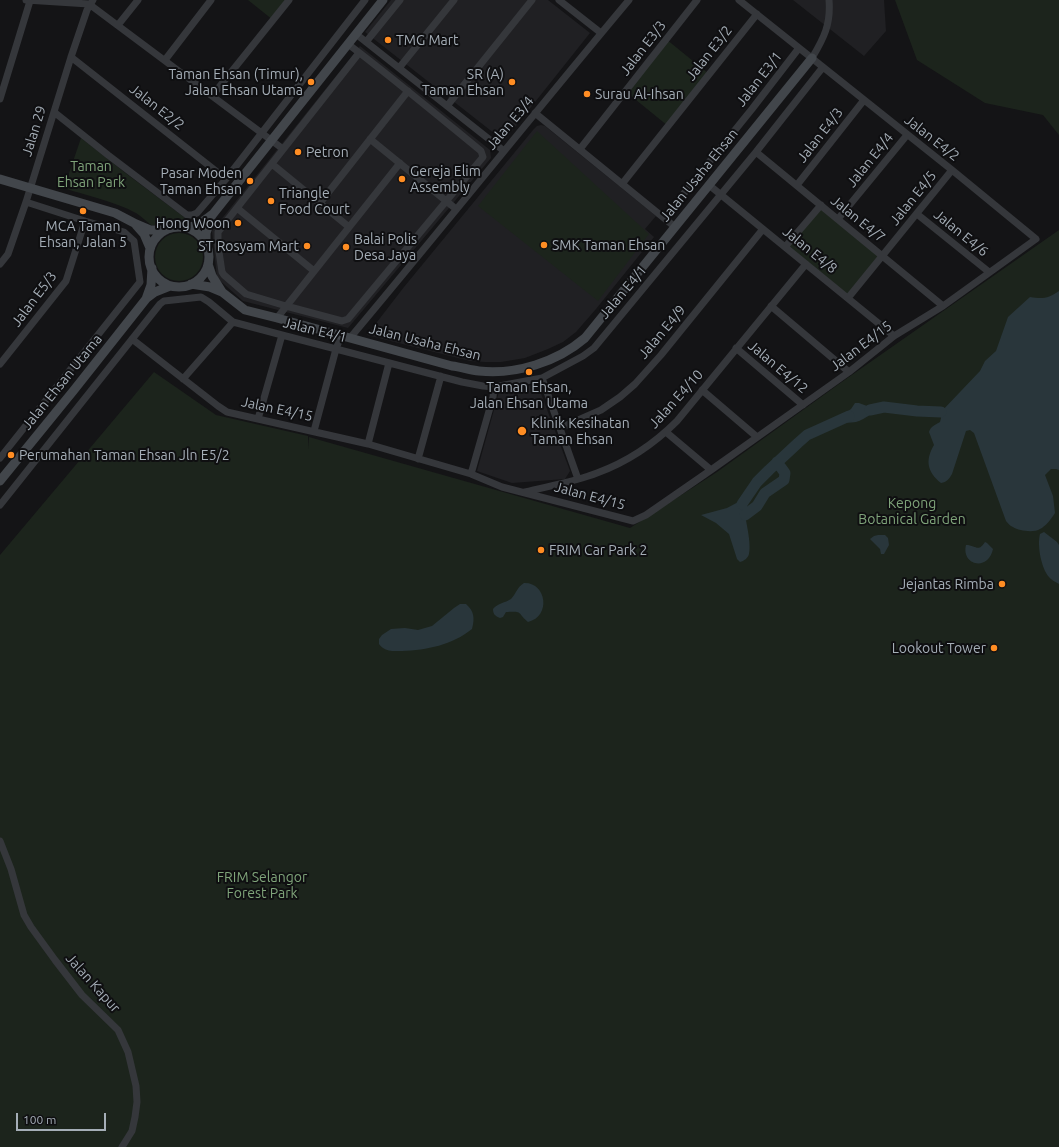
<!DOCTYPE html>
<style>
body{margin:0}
#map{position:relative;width:1059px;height:1147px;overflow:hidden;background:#141416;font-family:Ubuntu,sans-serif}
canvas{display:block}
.scale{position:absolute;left:16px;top:1113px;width:90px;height:18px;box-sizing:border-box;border:2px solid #a5aeb7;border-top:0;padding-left:5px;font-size:12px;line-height:14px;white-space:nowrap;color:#a5aeb7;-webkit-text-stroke:3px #0f0f11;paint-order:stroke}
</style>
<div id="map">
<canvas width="1059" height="1147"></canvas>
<div class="scale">100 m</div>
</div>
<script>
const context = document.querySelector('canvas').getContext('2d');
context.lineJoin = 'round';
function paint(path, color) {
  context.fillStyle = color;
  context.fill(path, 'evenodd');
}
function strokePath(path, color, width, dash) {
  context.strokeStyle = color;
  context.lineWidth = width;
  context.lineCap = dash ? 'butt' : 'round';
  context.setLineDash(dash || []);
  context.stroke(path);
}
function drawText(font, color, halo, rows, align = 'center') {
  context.font = font + ' Ubuntu,sans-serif';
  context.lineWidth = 4;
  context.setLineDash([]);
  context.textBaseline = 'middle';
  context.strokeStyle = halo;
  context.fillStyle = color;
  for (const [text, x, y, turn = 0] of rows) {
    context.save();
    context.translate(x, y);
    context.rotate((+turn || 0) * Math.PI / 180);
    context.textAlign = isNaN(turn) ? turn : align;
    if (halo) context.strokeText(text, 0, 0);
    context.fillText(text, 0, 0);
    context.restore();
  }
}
const built = new Path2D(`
 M391,0H548L590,33L504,141L365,32Z
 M793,0H884L886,31L864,56Z
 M360,46L490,150L491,158L348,328L243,301L217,278L212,231Z
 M541,125L545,126L656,216L645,229L654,237L596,309L576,332L563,342L548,349L525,358L501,362H485L470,361L367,335L404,287L533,130L537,126Z
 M532,385L539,388L570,471L565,479L512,483L477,471L499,392Z`);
const green = new Path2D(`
 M248,0H289L273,20Z
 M895,0H1059V135L1043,115L985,103L917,60Z
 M666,39L709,74L668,126L625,91Z
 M537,131L649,234L598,301L478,206Z
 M81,138L128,175L188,220L160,225H151C146,221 142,217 136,213C114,201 87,196 64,188Z
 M821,205L882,256L848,298L785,247Z
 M1059,230V1147H0V555L154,372L216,415L308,436V449L309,437L630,528L717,472L839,384Z
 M155 257a24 24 0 1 1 48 0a24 24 0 1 1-48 0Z`);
const water = new Path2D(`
 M1059,291V470L1056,469H1051L1045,475L1053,496L1055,513C1052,518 1045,527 1040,529C1034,533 1019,531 1013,527C1010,526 1008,523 1006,521L974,433L970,430L966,431L952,474C949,479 947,482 941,483C927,472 925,460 934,445L929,432C931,426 935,425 940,422L941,418V412L980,371L985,361L996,351L1008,317L1030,297C1042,299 1048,299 1059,291Z
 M855,403H859L867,406L884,407C874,411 866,419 856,422C850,423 843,423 836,422L838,418L851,409Z
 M742,500C744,513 752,542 749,554C748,558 744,561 740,562L737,559L729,534L716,523L701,515L727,508Z
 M1044,532L1057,542L1059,545V584C1056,582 1051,580 1049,577C1041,568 1037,545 1040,534Z
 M878,535H885L888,538L889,545L884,554H881L880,549L870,539L874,536Z
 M985,542L987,543L993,549C988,572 961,565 966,545C976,545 978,553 985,542Z
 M524,583C546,582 552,616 528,622C517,613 524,611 506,612L503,617L500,618C495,616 493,614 493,609C498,603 505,603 511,599C516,594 517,587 524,583Z
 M460,604H466C474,611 475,618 472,629C452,645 427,650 402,651C396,651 388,652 383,648C381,647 380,645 379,644V639L382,635L391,629L405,628L418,630L432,626L454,608Z`);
const river = new Path2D(`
 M870,410L884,407L917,411L941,412
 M742,504L757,482L769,470L798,443L807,435L849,416
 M745,515L757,506L765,493L784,480L785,473L777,462`);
const street = new Path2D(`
 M26,0L89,4
 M559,0L601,33
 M89,4L283,149
 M118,25L138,0
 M356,34L504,151
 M366,42L400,0
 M348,44C394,79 437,115 481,151L483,157L348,319L342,321L286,306L246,294L224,275L222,272L218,245V232L359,53
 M71,57L226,179
 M812,58C824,38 831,24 829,0
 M165,60L211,0
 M399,68L454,0
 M212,96L289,0
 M0,99L30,1
 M447,106L532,0
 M54,112L108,155L187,215H192L197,213L226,179L365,0
 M535,113L675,227
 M370,139L456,209
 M580,149L697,0
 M756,152L943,306
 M272,164L349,227
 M622,184L757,14
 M709,185L894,336
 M797,185L864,100
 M320,203L408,91
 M237,208L314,271
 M917,214L989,272
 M664,218L752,109L799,48
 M838,219L907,135
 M785,247L821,205
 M0,264L8,254L26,202L71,57L87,10L93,0
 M848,298L952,170
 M771,306L849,372
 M277,318L400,163
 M350,338C444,226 535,112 629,0
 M132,339L218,406L227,412L368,444L471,474L502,487L633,521L646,515L711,470L849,372L894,336L943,306L1036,239L952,170L739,0
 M736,348L803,405
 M0,364L66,281L85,221
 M542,378L578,479
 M183,379L233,322
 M702,390L757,437
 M258,419L282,335
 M560,428L601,410L620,397L635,384L661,355L763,229
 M314,431L336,349L341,336
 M666,432L711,470
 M368,444L389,363
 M0,458L140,282L134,241L124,232L85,221L26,202
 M418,459L441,376
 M471,474L493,397L494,387
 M525,492C549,486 574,482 597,473C627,462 654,444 677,421L806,264
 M0,505L160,304L164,301L201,297L209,302L233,322L282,335L336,349L462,382L483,386L494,387L542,378L583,356L594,348L756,152L823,67
 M0,841L11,869L24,915L31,927L55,960L82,995L118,1030L128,1052L136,1086L137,1102L135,1117L132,1131L122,1147`);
const secondary = new Path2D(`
 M0,179L115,213L136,224L150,230H166
 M136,225L144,234L150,248
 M183,227C194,229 204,221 213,214L383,0
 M149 257a30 30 0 1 1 60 0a30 30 0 1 1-60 0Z
 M206,245V233L212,215
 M208,264L212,276L222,292
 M191,284L210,287L222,292L245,310L277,318L452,366C461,367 470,370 479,371C516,375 557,362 585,338L812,58
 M147,298L155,292L170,286
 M0,481L74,390L146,299L151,285L152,268`);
const markers = [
 [388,40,4,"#ff8d23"],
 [311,82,4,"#ff8d23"],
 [512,82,4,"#ff8d23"],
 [587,94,4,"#ff8d23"],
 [298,152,4,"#ff8d23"],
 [402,179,4,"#ff8d23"],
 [250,181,4,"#ff8d23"],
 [271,201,4,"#ff8d23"],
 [83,211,4,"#ff8d23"],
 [238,223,4,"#ff8d23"],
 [544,245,4,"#ff8d23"],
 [307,246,4,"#ff8d23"],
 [346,247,4,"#ff8d23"],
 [529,372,4,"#ff8d23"],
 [522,431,5,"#ff8d23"],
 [11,455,4,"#ff8d23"],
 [541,550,4,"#ff8d23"],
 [1002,584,4,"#ff8d23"],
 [994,648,4,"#ff8d23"]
];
const poiNames = [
 ["TMG Mart",396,40],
 ["Taman Ehsan (Timur),",303,74,"right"],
 ["Jalan Ehsan Utama",303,90,"right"],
 ["SR (A)",504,74,"right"],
 ["Taman Ehsan",504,90,"right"],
 ["Surau Al-Ihsan",595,94],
 ["Petron",306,152],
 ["Gereja Elim",410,171],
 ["Assembly",410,187],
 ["Pasar Moden",242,173,"right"],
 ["Taman Ehsan",242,189,"right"],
 ["Triangle",279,193],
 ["Food Court",279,209],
 ["Hong Woon",230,223,"right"],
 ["MCA Taman",83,226,"center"],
 ["Ehsan, Jalan 5",83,242,"center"],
 ["Balai Polis",354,239],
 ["Desa Jaya",354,255],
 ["SMK Taman Ehsan",552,245],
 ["ST Rosyam Mart",299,246,"right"],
 ["Taman Ehsan,",529,387,"center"],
 ["Jalan Ehsan Utama",529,403,"center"],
 ["Klinik Kesihatan",531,423],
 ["Taman Ehsan",531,439],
 ["Perumahan Taman Ehsan Jln E5/2",19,455],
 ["FRIM Car Park 2",549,550],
 ["Jejantas Rimba",994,584,"right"],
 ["Lookout Tower",986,648,"right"]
];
const streetNames = [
 ["Jalan E3/3",643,48,-52],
 ["Jalan E3/2",709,53,-52],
 ["Jalan E3/1",759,79,-52],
 ["Jalan E2/2",157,107,38],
 ["Jalan E3/4",510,123,-50],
 ["Jalan 29",34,131,-73],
 ["Jalan E4/3",820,135,-52],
 ["Jalan E4/2",932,138,38],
 ["Jalan E4/4",870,160,-51],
 ["Jalan Usaha Ehsan",699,175,-51],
 ["Jalan E4/5",913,198,-51],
 ["Jalan E4/7",858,219,39],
 ["Jalan E4/6",961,233,39],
 ["Jalan E4/8",810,250,39],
 ["Jalan E4/1",623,292,-50],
 ["Jalan E5/3",34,299,-53],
 ["Jalan E4/1",315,330,14],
 ["Jalan E4/9",662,332,-50],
 ["Jalan Usaha Ehsan",425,342,14],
 ["Jalan E4/15",861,346,-37],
 ["Jalan E4/12",778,367,40],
 ["Jalan Ehsan Utama",62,382,-51],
 ["Jalan E4/10",676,399,-48],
 ["Jalan E4/15",277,409,12],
 ["Jalan E4/15",590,496,15],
 ["Jalan Kapur",93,983,48]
];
const parkNames = [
 ["Taman",91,166],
 ["Ehsan Park",91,182],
 ["Kepong",912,503],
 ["Botanical Garden",912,519],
 ["FRIM Selangor",262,877],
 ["Forest Park",262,893]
];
paint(built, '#202023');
paint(green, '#1c241c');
paint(water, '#29363b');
strokePath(river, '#29363b', 11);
strokePath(street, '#35373b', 7);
strokePath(secondary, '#42464b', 9);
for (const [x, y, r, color] of markers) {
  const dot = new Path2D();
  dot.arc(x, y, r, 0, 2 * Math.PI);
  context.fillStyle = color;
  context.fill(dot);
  strokePath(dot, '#0f0f11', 1.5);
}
drawText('14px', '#a5aeb7', '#0f0f11', poiNames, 'left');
drawText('14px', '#a5aeb7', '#0f0f11', streetNames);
drawText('14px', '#7fa47a', '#0f0f11', parkNames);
</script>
